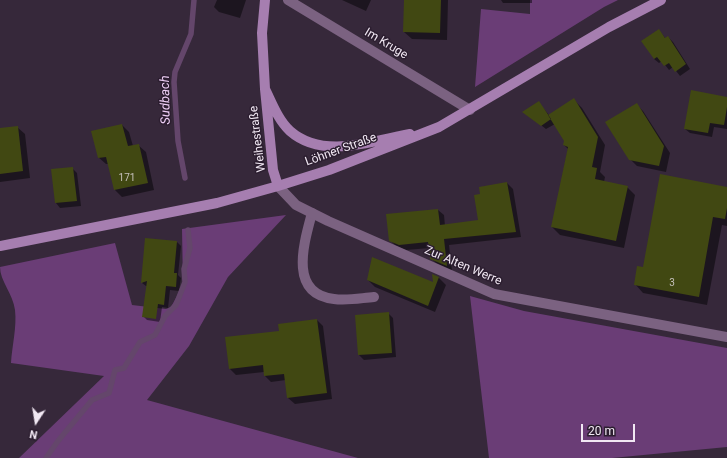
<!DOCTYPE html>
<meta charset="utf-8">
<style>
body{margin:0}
#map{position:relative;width:727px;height:458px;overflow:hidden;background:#36283a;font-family:Roboto,sans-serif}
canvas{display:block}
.north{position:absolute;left:16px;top:402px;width:40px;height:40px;-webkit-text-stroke:3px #2c1e30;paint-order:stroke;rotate:192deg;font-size:11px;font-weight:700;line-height:16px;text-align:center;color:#f1e8f3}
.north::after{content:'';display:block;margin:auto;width:14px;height:18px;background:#f1e8f3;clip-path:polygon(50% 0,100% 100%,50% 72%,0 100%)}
.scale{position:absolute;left:581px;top:424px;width:54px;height:18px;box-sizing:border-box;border:2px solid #f1e8f3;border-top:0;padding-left:5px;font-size:12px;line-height:14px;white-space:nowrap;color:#f1e8f3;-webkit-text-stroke:3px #2c1e30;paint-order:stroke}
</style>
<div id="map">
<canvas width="727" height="458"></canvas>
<div class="north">N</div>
<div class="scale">20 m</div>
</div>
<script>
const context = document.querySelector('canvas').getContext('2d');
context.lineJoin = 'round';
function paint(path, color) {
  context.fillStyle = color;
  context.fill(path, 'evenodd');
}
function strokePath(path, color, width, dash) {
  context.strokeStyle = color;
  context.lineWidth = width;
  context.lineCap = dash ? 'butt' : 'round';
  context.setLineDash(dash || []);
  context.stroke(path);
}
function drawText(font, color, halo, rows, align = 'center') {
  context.font = font + ' Roboto,sans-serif';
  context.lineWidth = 3;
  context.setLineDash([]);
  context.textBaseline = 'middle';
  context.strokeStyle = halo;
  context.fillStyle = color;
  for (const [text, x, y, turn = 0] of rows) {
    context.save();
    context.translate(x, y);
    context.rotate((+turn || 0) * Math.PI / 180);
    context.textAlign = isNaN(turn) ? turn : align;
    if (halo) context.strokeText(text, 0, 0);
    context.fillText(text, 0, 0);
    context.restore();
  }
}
const green = new Path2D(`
 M530,0H618L604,7L475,87L481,9L530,14Z
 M286,215L228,277L189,346L147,400L358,458H19L104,376L11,363C12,346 17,327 15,310C13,294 0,281 0,267L115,243L132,305L166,309L171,307L183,285L182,229Z
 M470,296L524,311L727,348V447L612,458H489Z`);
const shadow = new Path2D(`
 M217,0H246L240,18L219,12L214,7Z
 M342,0H371L366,11Z
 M405,0H448L447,40L412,39L404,32Z
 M501,0H532V3H503Z
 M659,30L666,39L668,37L673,42L690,69L680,76L673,67L669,70L662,61L659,63L654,59Z
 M727,98V129L714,127L712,137L690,133L685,129Z
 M574,100L582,108L605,145L600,172L605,177L604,182L627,187L635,195L624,248L560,235L552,227L568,149L564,145L565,141L555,124L546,129L524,112L539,103L549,115Z
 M636,104L643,111L670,153L666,172L637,166L630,159Z
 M122,125L129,132L133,146L138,145L146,152L154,190L122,197L115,190L109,164H106L98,157Z
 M17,127L25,134L30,178L0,182V129Z
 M72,168L77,173L81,206L60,208L56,203Z
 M507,183L513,189L521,237L449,245L452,271L437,264L431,258L430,248L406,250L396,246L390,240L438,210L444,215L445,226L479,221L481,195Z
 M727,188V226L722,225L707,305L643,293L635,284L644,268Z
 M177,242L181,246L178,275L181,278L179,291L170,290L168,308L162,307L160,322L147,320L143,316L148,286H146L142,283Z
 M433,275L439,278L446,285L435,312L375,287L368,280L434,283Z
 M388,313L393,318L396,357L364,360L359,355Z
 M317,320L323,326L332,399L295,404L288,398L286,380L271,382L265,376L264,372L236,375L230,369L226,338L280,332Z`);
const stream = new Path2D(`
 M185,178L178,141L174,82L175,72L191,34L194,0
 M46,458L58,441L92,400L109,393L115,370L124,368L140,342L155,335L165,316L176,305L185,282L184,269L190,248L188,230`);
const building = new Path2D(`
 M404,0H441L440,33L403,32Z
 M659,29L665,38L668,36L686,64L675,72L669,63L664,66L657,57L654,59L641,41Z
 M691,90L727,97V107L724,125L710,123L708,133L684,129Z
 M574,98L598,137L592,167L597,168L595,179L628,186L616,241L551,227L568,147L563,145L564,141L548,115Z
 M539,101L551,119L541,126L522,112Z
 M637,103L664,146L659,166L629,160L605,122Z
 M122,124L128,146L139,144L148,183L114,190L106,157L98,158L91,131Z
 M18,126L23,171L0,174V128Z
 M73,167L77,201L55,203L51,169Z
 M660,174L727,187V208L725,219L713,217L699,297L634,285L637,266L643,267Z
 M507,182L516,232L444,239L447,266L430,259L428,242L399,245L389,241L386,214L438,209L440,225L478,220L474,195L480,194L479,187Z
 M145,238L177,241L174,273H177L176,287L166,286L164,305L158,304L156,319L142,317L147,281L141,283Z
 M372,257L433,282L432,274L439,277L428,306L367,280Z
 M389,312L392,353L358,355L355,315Z
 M317,319L327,393L287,398L284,374L264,376L263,365L229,369L225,337L279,331L278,324Z`);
const lane = new Path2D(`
 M312,213C304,243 288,294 334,299C347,301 361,298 374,297`);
const street = new Path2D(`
 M288,0L470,110
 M278,186L296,205L328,221L494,294L727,337`);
const secondary = new Path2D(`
 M265,0L262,33L265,89L273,170L278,186
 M265,89C272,103 278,120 290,131C323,160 372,141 410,134
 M0,246L217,203L278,186L329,170L439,127L609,27L661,0`);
const numberNames = [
 ["171",127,178],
 ["3",672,283]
];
const streetNames = [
 ["Im Kruge",386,44,31],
 ["Weihestraße",258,139,-97],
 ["Löhner Straße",341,150,-20],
 ["Zur Alten Werre",463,266,23]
];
const waterNames = [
 ["Sudbach",166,100,-91]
];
paint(green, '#6a3d76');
paint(shadow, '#0007');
strokePath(stream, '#64466b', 5.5);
paint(building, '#414812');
strokePath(lane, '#7b6281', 10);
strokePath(street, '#7b6281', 10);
strokePath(secondary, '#a67eb0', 10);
drawText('10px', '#c5c0bb', null, numberNames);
drawText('12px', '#f1e8f3', '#2c1e30', streetNames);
drawText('italic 13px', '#edcef5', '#2c1e30', waterNames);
</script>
